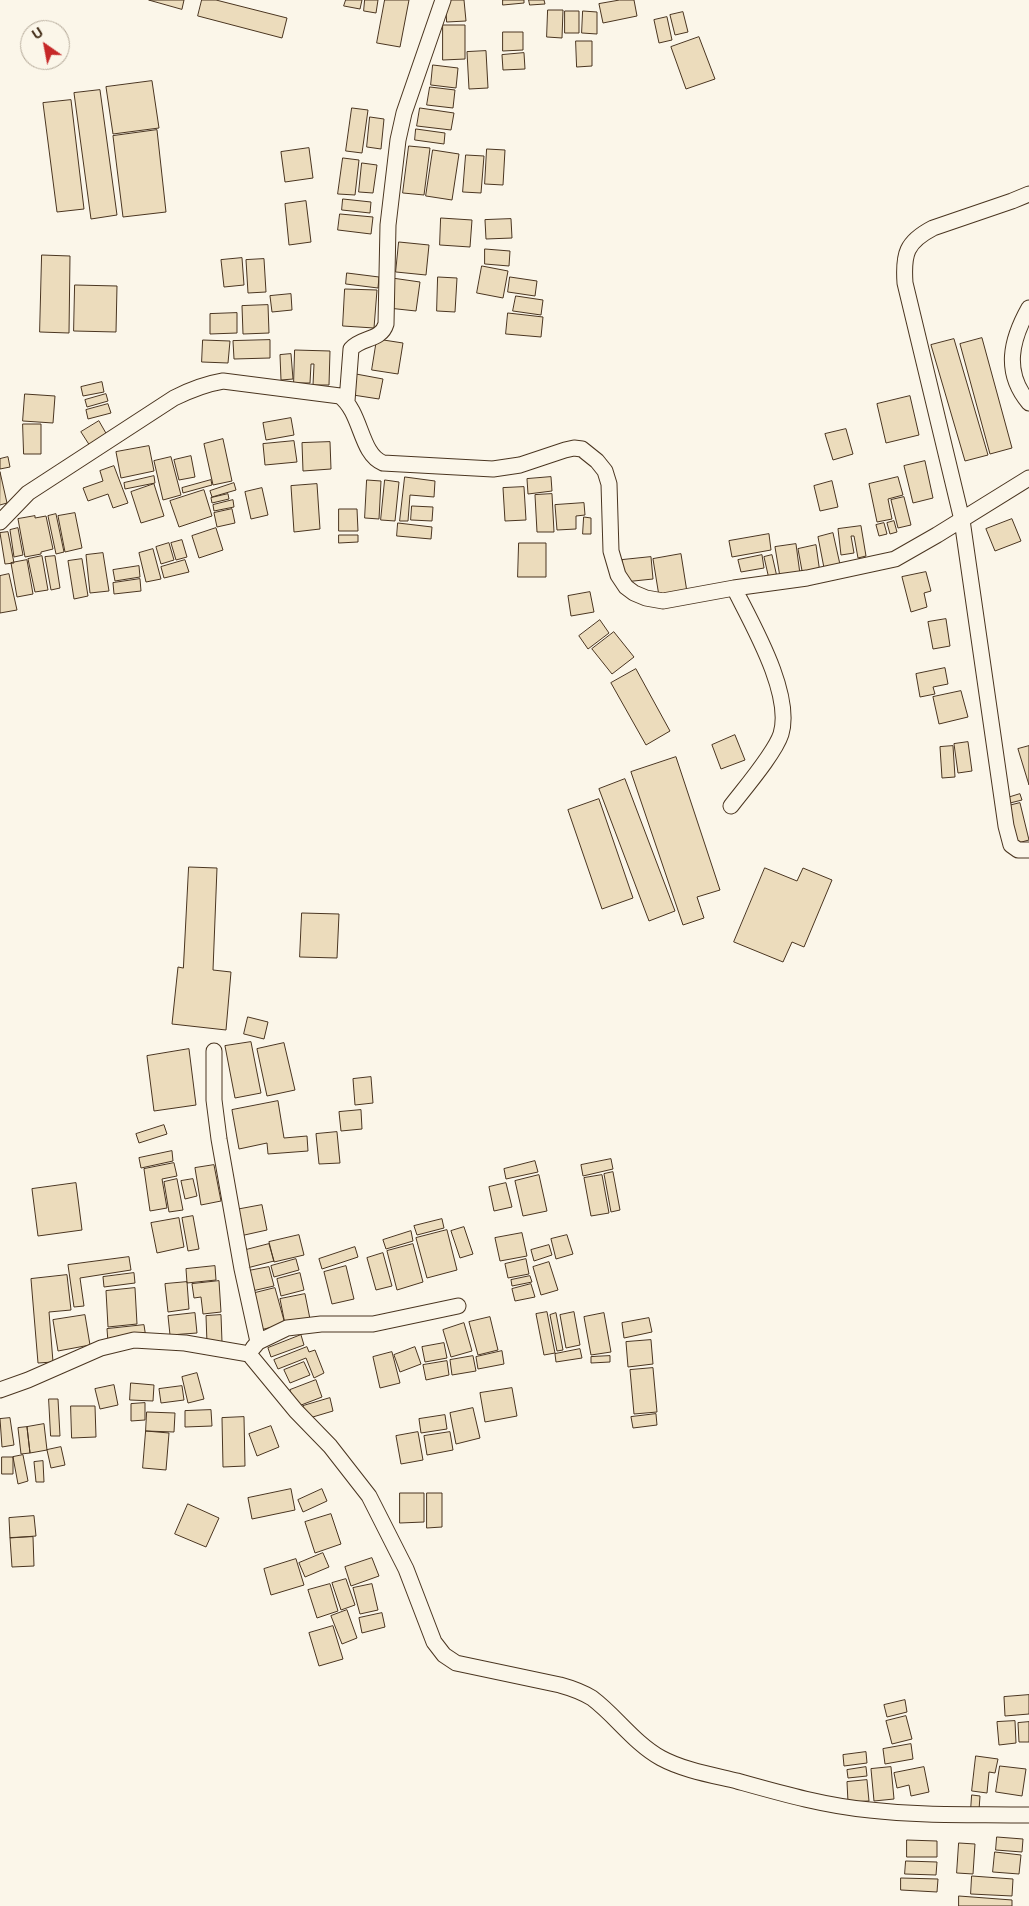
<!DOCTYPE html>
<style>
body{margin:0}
#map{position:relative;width:1029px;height:1906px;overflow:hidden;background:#fbf6e9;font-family:"Open Sans",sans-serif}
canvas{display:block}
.north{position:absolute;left:20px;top:20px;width:50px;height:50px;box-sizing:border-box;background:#fbf6e9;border:1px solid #b4a999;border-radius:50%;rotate:327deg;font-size:14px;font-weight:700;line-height:20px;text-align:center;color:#4a3520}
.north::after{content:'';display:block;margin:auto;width:18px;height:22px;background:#c62828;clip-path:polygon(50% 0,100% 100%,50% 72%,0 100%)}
</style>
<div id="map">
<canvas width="1029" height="1906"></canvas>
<div class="north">U</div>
</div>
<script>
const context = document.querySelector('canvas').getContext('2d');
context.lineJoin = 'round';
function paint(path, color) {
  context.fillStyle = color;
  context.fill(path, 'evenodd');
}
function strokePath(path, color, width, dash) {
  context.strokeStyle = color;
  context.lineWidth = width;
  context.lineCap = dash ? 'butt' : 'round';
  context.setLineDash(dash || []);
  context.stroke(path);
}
const building = new Path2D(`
 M149,0H184L182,9Z
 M202,0H216L287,18L282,38L198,16Z
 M346,0H362L360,9L344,6Z
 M365,0H378L376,13L364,11Z
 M385,0H409L400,47L377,43Z
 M446,0H464L466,21L447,22Z
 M503,0H524V3L503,5Z
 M529,0H544L545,4L530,5Z
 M620,0H634L637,16L603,23L599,4Z
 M548,10H563L562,38L547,37Z
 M565,11H579V33H565Z
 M583,11L597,12V34L582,33Z
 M683,12L688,32L675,35L670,15Z
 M667,17L672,40L659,43L654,20Z
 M443,25H465V59L443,60Z
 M503,32H523V50L503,51Z
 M699,37L715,79L686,89L671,47Z
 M576,41H592V66L577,67Z
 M486,51L488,88L469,89L467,52Z
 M524,53L525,69L503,70L502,55Z
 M433,65L458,68L456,88L431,85Z
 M152,81L159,128L113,134L106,87Z
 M430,87L455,90L453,108L427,105Z
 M100,90L117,215L91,219L74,93Z
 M71,100L84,209L57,212L43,103Z
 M352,108L368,110L362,153L346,151Z
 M420,108L454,113L451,130L417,126Z
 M370,117L384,119L381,149L367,147Z
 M416,129L445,133L444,144L415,140Z
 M157,130L166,212L123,217L113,136Z
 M409,146L430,148L424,195L403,193Z
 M309,148L313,178L285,182L281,152Z
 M487,149L505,150L503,185L485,184Z
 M433,150L459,154L452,200L426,196Z
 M466,155L484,156L481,193L463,192Z
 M343,158L359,160L355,195L338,194Z
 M362,163L377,165L373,193L359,192Z
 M343,199L371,202L370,213L342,210Z
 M306,201L311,242L289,245L285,204Z
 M340,214L373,217L371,234L338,230Z
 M441,218L472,220L470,247L440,245Z
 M511,219L512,238L486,239L485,220Z
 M399,242L429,245L426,275L396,272Z
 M485,249L510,251L509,266L485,264Z
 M42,255L70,256L69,333L40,332Z
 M242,258L244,285L224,287L221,260Z
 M264,259L266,292L248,293L246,260Z
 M482,266L508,271L503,298L477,293Z
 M347,273L379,277L378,288L346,284Z
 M438,277L457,278L455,312L437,311Z
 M510,277L537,281L535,296L508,292Z
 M392,278L420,282L416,311L388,308Z
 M75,285L117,286L116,332L74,331Z
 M345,289L377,290L374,328L343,326Z
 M291,294L292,310L272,312L270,296Z
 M516,296L543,300L541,315L513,311Z
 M268,305L269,333L243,334L242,306Z
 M237,313V333L210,334V314Z
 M508,313L543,317L541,337L506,334Z
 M982,338L1012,448L990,454L960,344Z
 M377,339L403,343L398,374L372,370Z
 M954,339L988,455L965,461L931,345Z
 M203,340L230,341L228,363L202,362Z
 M270,340V358L234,359L233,341Z
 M295,350L330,351L329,385H313L314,364H311L310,383H294Z
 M291,354L293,379L281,380L280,355Z
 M356,374L383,379L379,399L353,395Z
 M102,382L104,392L83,396L81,387Z
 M25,394L55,396L53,423L23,421Z
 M106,394L108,401L87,407L85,400Z
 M910,396L919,435L886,443L877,404Z
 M108,404L111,413L88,419L86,410Z
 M291,418L294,435L266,440L263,423Z
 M99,421L107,435L90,446L81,432Z
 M23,424H41V454H24Z
 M846,429L853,454L833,460L825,434Z
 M223,439L232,481L213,485L204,444Z
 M294,441L297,462L265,465L263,444Z
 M330,442L331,469L303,471L302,443Z
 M149,446L154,471L121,478L116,452Z
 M191,456L195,477L179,480L174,460Z
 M8,457L10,467L0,469V459Z
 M171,457L181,495L163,500L154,461Z
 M925,461L933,498L913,503L904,466Z
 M114,466L128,503L113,508L108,494L88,501L83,488L103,481L100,471Z
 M0,472L7,503L0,505Z
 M154,476L155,483L125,489L124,483Z
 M405,477L435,481L434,497L410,495L408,521H400Z
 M551,477L552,491L528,494L527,479Z
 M898,477L903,495L888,499L892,519L877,522L869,484Z
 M211,480L212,485L183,493L182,488Z
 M367,480L381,481L379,519L365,518Z
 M385,480L399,482L395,521L381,520Z
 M832,481L838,507L820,511L814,486Z
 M234,483L236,490L212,497L210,491Z
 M154,484L164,516L141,523L131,492Z
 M317,484L320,529L294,532L291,486Z
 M524,487L526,520L505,521L503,488Z
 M262,488L268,515L251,519L245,492Z
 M204,490L212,516L179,527L170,501Z
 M228,494L229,499L212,503L211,498Z
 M552,494L554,532H537L535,495Z
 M904,497L911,525L898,528L891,500Z
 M233,500L234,507L214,511L213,505Z
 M584,503L585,515L576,516V529L557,530L555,505Z
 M412,506L433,507L432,521L411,520Z
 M232,509L235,523L217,527L214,513Z
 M339,509H357L358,531H339Z
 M75,513L82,548L65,552L58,516Z
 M56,514L64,552L56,554L48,516Z
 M35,516V518L46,516L53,549L41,552V554L25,557L18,519Z
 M584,517L591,518V534H583Z
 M1012,519L1021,541L995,551L986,529Z
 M894,521L897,532L890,534L887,523Z
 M398,523L432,527L431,539L397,536Z
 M884,523L887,534L879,536L876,525Z
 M861,526L866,556L858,558L854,536H851L854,553L841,555L838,529Z
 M18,528L23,555L14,557L10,530Z
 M216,528L223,550L199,558L192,536Z
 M8,532L14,563L5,564L0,533Z
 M833,533L841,569L825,573L818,537Z
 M769,534L771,550L732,557L729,541Z
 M339,535H358V542L339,543Z
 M182,540L187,557L176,560L171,543Z
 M169,543L174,560L161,564L156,547Z
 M519,543H546V577H518Z
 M796,544L800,574L780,577L775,547Z
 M816,545L820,573L803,576L798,549Z
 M153,549L161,579L146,582L139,553Z
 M103,553L109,591L90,593L86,555Z
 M681,554L687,592L659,596L653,559Z
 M762,555L764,568L741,572L738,560Z
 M772,555L777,577L769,579L764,557Z
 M42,556L48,590L35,592L28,559Z
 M55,556L60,588L51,590L45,557Z
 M651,557L653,579L624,582L622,560Z
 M82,559L88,596L74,599L68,561Z
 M27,560L33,594L17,597L11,563Z
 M185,560L189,572L164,578L161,567Z
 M139,566L140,577L115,581L113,570Z
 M926,572L931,591L924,593L927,607L911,612L902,577Z
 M9,574L17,610L0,613V576Z
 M140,579L141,591L114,594L113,583Z
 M590,592L594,612L571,616L568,596Z
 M946,619L950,646L933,649L928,622Z
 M600,620L609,633L588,649L579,636Z
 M614,632L634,657L612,674L592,649Z
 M945,668L948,684L933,687L935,694L920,697L916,674Z
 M636,669L670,731L646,745L611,683Z
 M961,691L968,717L939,724L933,697Z
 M735,735L745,760L721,769L712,745Z
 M968,742L972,771L958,773L954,744Z
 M953,746L955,777L942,778L940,747Z
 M1029,746V785L1018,749Z
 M676,757L720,890L697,897L704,918L683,925L631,772Z
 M625,779L675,911L649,921L599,789Z
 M1020,794L1022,800L1006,804L1004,799Z
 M599,799L633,898L602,909L568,810Z
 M1020,803L1029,840L1014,844L1004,807Z
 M189,867L217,868L213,970L231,972L226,1030L172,1024L178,967L183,968Z
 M765,868L797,881L803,868L832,880L804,947L792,942L783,962L734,942Z
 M302,913L339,914L337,958L300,957Z
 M248,1017L268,1022L264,1039L244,1034Z
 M251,1042L261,1093L235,1098L225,1046Z
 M284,1043L295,1090L267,1096L257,1049Z
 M189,1049L196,1105L154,1111L147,1056Z
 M371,1077L373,1103L355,1105L353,1079Z
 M278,1101L284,1138L307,1136L308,1151L268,1154L267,1143L239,1149L232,1110Z
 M361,1110L362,1129L341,1131L339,1112Z
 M164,1125L167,1134L139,1143L136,1134Z
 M337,1132L340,1163L319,1164L316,1134Z
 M172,1151L173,1161L141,1168L139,1158Z
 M611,1159L613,1169L583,1176L581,1165Z
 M535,1161L538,1172L506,1179L504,1169Z
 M174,1163L177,1176L162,1179L167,1208L150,1211L144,1169Z
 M214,1165L221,1201L201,1205L195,1168Z
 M613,1172L620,1210L611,1212L604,1174Z
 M539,1175L547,1211L523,1216L515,1181Z
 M602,1175L609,1213L591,1216L584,1178Z
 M177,1179L183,1210L169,1212L164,1182Z
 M193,1179L197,1196L185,1199L181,1181Z
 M76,1183L82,1230L38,1236L32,1189Z
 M506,1183L512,1207L494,1211L489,1187Z
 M262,1205L267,1230L240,1236L235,1210Z
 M193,1216L199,1249L188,1251L182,1218Z
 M179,1218L184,1247L157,1253L151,1223Z
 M442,1219L444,1228L417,1235L414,1226Z
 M464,1227L473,1254L460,1258L451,1231Z
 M447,1230L457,1270L427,1278L416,1238Z
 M411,1231L413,1241L386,1249L383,1240Z
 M522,1233L527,1256L500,1261L495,1238Z
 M299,1235L304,1255L274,1262L269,1242Z
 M567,1235L573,1254L556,1259L551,1239Z
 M269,1244L274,1261L247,1268L242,1251Z
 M413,1244L423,1282L397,1290L387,1251Z
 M549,1245L552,1255L534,1261L531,1250Z
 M355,1247L358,1257L322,1269L319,1259Z
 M383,1253L392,1286L376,1290L367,1258Z
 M129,1257L131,1270L80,1278L84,1306L74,1307L68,1265Z
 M296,1259L299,1270L274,1277L271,1266Z
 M526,1259L529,1274L508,1278L505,1264Z
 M549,1262L558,1290L541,1295L533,1267Z
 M215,1266L216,1280L187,1283L186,1269Z
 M346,1266L354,1299L332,1304L324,1272Z
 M269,1267L274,1286L252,1291L248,1271Z
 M134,1273L135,1283L104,1287L103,1277Z
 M300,1273L304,1290L281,1296L277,1279Z
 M67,1275L71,1310L49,1312L53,1362L38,1363L31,1279Z
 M530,1276L532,1282L512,1286L511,1280Z
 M219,1281L221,1312L203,1314L201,1297L194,1298L192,1284Z
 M187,1282L189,1309L168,1312L165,1284Z
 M531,1284L535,1297L515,1301L512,1289Z
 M135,1288L137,1324L108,1327L106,1291Z
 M275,1288L285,1324L260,1330L251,1294Z
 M305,1294L310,1319L285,1324L280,1299Z
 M547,1312L555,1353L544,1355L536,1314Z
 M574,1312L580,1345L566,1348L560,1315Z
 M195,1313L197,1333L170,1335L168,1316Z
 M556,1313L563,1350L557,1351L550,1315Z
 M604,1313L611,1352L591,1355L584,1317Z
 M85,1315L90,1345L58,1351L53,1320Z
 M221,1315L222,1342L207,1343L206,1316Z
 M490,1317L498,1350L478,1355L469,1322Z
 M649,1318L652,1332L624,1338L622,1323Z
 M464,1323L472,1351L451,1357L443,1330Z
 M144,1325L146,1338L108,1342L107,1329Z
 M301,1335L304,1345L271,1357L268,1348Z
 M651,1340L653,1364L628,1367L626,1342Z
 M444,1343L447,1358L425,1362L422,1347Z
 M307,1347L309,1352L315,1350L324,1373L314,1378L306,1358L278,1369L274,1360Z
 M415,1347L421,1364L400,1372L394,1355Z
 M580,1349L582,1358L556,1362L555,1354Z
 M502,1351L504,1364L478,1369L476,1357Z
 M392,1352L400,1383L380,1388L373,1357Z
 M473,1356L476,1371L452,1375L450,1360Z
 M610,1356V1362L591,1363V1357Z
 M447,1361L449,1375L426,1380L423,1365Z
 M304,1362L310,1375L290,1383L284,1370Z
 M653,1368L657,1412L634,1414L630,1370Z
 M197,1373L204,1399L188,1403L182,1377Z
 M316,1380L322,1397L296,1407L290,1390Z
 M131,1383L154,1385L153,1401L130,1400Z
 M114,1385L118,1405L100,1409L95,1389Z
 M182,1386L184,1400L161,1403L159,1389Z
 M512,1388L517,1416L485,1422L480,1393Z
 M330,1398L333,1411L306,1419L303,1406Z
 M49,1399H58L60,1436H51Z
 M145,1403V1420L131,1421V1404Z
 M71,1406H95L96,1437L72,1438Z
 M473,1408L480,1438L456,1444L450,1413Z
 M211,1410L212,1426L185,1427V1411Z
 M147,1412L175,1413L174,1432L146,1431Z
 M656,1414L657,1425L633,1428L631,1417Z
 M445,1415L447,1429L421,1433L419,1419Z
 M244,1417L245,1466L223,1467L222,1418Z
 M10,1418L14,1445L2,1447L0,1419Z
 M44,1424L47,1450L30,1453L27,1427Z
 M271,1426L279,1447L257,1456L249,1434Z
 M27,1427L30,1453L21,1454L18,1428Z
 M146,1431L169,1433L166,1470L143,1468Z
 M418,1432L423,1460L401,1464L396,1436Z
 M450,1432L453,1450L427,1455L424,1436Z
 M61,1447L65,1465L51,1468L47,1450Z
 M23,1455L28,1481L18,1484L13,1457Z
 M2,1457H13V1474H2Z
 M43,1461L44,1482H36L34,1462Z
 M291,1489L295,1510L252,1519L248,1498Z
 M322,1489L327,1501L303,1512L298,1500Z
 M400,1493H424V1522L400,1523Z
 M427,1493H442V1527L427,1528Z
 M188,1504L219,1518L206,1547L175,1534Z
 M331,1514L341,1544L315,1553L305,1522Z
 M34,1516L36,1536L10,1538L9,1518Z
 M33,1537L34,1566L12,1567L10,1538Z
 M323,1553L329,1567L305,1577L299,1563Z
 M372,1558L379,1576L351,1586L345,1567Z
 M296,1559L304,1585L271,1595L264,1569Z
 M346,1579L355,1605L341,1610L332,1583Z
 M330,1584L338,1611L317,1618L308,1590Z
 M372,1584L378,1610L360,1614L353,1588Z
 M347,1610L357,1638L342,1644L331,1616Z
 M382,1613L385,1627L362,1633L359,1618Z
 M333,1626L343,1659L319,1666L309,1633Z
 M1029,1695V1714L1005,1716L1004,1697Z
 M905,1700L907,1712L887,1717L884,1705Z
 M906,1716L912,1739L892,1744L886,1721Z
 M1015,1721L1016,1743L999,1745L997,1722Z
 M1029,1722V1742H1019L1018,1723Z
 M911,1744L913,1759L885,1764L883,1749Z
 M866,1752L867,1763L844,1766L843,1755Z
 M976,1756L998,1759L995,1773L989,1772L987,1793L972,1791Z
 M1000,1766L1026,1769L1022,1796L996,1792Z
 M866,1767L867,1776L848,1778L847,1770Z
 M891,1767L894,1799L874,1801L871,1769Z
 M924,1767L929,1792L911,1796L909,1785L897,1788L894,1773Z
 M867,1780L869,1801L848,1802L847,1782Z
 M972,1795L980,1796L979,1810H971Z
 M997,1837L1023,1839L1022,1852L996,1850Z
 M907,1840L937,1841V1857H907Z
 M959,1843L975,1844L973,1874L957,1873Z
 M995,1852L1021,1855L1019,1874L993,1872Z
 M906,1861L937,1862L936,1875L905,1874Z
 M972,1876L1013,1879L1012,1896L971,1894Z
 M901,1878L938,1879L937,1892L901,1890Z
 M959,1896L1012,1900V1906H959Z`);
const minor = new Path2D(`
 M1029,194L1012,201L933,228C906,242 903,254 905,283L962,520L1006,826L1011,845L1018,850H1029
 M1029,308C1011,340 1003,372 1029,403
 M347,401L351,349C361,337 381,341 386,324L388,225L398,140L404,113L443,0
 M0,522L28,493L174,398C190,390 205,384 223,381L340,396C362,413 360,454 383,463L493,469L520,465L565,450L574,448L582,449L597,461L605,471L609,484L611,551L618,575L626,587L634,593L646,598L663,601L734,588L807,578L895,559L937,535L1029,478
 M731,806C744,789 775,753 781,734C793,694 752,624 734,588
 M214,1051V1100L219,1139L242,1269L258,1342
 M253,1348L258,1342L287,1328L321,1324H373L458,1306
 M0,1390L28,1380L101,1348L134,1340L185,1343L249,1354L296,1411L330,1446L369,1496L406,1569L434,1642L444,1655L456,1663L560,1685C571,1688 582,1692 592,1698C616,1716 634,1743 661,1758C683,1770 712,1775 737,1781C780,1793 825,1806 870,1810C922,1816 976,1814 1029,1815`);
paint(building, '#ecdcbc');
strokePath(building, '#4a3520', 1);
strokePath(minor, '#4a3520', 17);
strokePath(minor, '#fbf6e9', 15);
</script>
